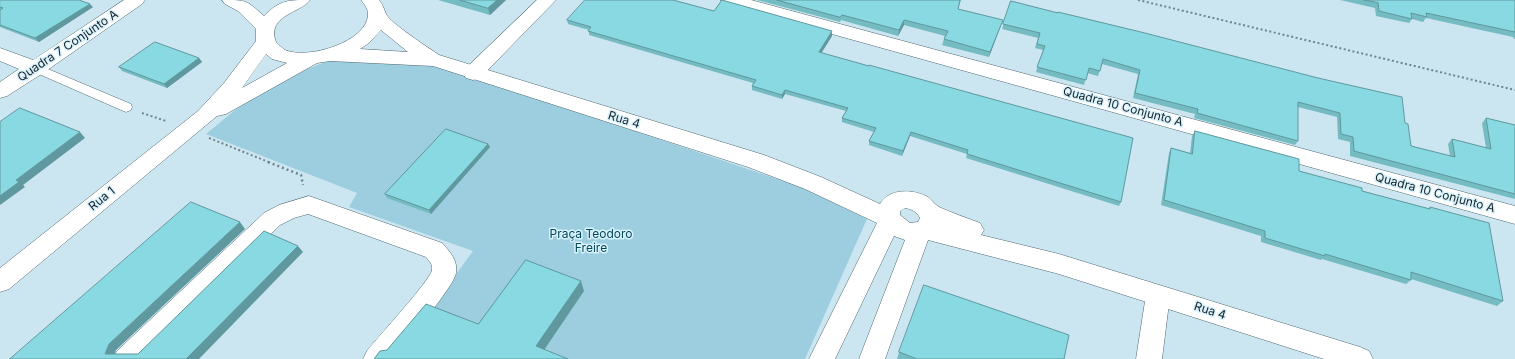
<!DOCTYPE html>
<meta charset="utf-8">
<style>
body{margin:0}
canvas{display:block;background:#cbe6f0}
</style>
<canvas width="1515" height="359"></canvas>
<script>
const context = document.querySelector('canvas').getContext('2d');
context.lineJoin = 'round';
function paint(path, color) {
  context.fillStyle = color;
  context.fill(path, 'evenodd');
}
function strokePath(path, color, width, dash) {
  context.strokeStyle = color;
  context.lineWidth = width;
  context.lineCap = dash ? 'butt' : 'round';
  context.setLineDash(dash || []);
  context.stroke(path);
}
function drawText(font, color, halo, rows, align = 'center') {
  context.font = font + ' Inter,sans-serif';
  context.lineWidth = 3;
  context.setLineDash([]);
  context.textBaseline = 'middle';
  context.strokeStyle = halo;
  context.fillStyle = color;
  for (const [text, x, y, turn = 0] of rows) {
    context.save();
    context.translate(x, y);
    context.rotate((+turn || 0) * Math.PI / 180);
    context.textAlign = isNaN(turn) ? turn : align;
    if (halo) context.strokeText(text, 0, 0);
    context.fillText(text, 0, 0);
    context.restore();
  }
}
const green = new Path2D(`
 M424,60L801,187L867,219L805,359H388L441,295L473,251L349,207L357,193L206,134L252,96L278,80L328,61Z`);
const pathFar1 = new Path2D(`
 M1138,0L1515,90
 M142,113L166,121
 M209,138L271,163`);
const path = new Path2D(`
 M268,162L301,175L303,185`);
const service = new Path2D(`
 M36,64L131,104L132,107L131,110L126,112L121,110L32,71L30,68L32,65Z`);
const minor = new Path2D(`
 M124,0H145L142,4L43,73L7,96L0,98V82L19,69L0,61V48L33,60Z
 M537,0H556L480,78L473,80L466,78L463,73L466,68Z
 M721,0H751L1515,206V224L724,4Z
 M309,196L442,243C450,252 458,260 456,273C454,287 404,345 392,359H363L367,351C377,338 430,281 432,270C433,264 429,261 426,257L308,214L294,218L280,225L144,359H113L117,351L264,213L279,205Z
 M1158,285L1167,288L1170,295L1162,359H1136L1146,295L1149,288Z`);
const tertiary = new Path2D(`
 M222,0C247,0 246,0 264,16C280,0 288,0 310,0C301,13 266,15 276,42C279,45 282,48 285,50C307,60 368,42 368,14C368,8 364,4 361,0H379C383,5 384,9 386,14C390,23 429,48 439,55L764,155L821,177L880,204C889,188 913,189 928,197C932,200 935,205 939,207C952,213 967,218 980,223L984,230L981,235L1059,254L1360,347L1369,351L1373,359H1324L1059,274L928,240L885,359H859L905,240L894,236L835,359H809L877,223L805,189L748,167L433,66L330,61L317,63L226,114L217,116L9,289L0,292V268L198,111L224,83L256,41V29L238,11L225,4ZM381,30L408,52L360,49L369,43ZM266,54L272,59L287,63L242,88ZM905,208C912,209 917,212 920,218L918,222L910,223L900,215V211Z`);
const wall = new Path2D(`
 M0,0L93,7L39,42L0,27Z
 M438,0H506L490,15Z
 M757,0H961L958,9L1001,25L989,57L942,45L945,36L904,25L898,36L841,20L840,22Z
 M1340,0H1515V39H1514L1513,37L1426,18L1423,22L1412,19L1409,23L1376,16L1375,8Z
 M1011,1L1405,123L1411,146L1450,156L1448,144L1452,139L1486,148L1482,123L1486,118L1515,125V199L1350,156V142L1338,139L1337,117L1298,107V141L1295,145L1194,118L1195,114L1133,98L1138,74L1102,64L1098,76L1087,73L1084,85L1036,72L1043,50L1035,48L1038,38L1002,29Z
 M714,11L832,36L821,53L1121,202L1119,206L966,158L967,154L910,136L902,156L869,145V141L874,132L842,122V118L846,111L785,94L782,99L752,90V86L753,83L589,35V30L568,24L567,20Z
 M199,58L202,62L167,88L122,71L119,67Z
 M1195,131L1299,171L1362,191L1428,209L1430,207L1503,301L1497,306L1411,279V280L1406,284L1322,259L1321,260L1261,242V236L1161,205L1169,153L1171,148L1190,153L1192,136Z
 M488,144L490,147L431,214L387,198L385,194Z
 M899,352L1064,359H897Z`);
const shadedWall = new Path2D(`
 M497,0H506L490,15L488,8Z
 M90,4L93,7L39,42L35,38Z
 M904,20V25L898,36L899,30Z
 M1003,20L1001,25L989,57L990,52Z
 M832,31V36L819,57V52Z
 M199,58L202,62L167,88L164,84Z
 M785,90V94L782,99V95Z
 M80,132L85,138L23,185L25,187L0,205V196L16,180Z
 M911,132L910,136L902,156L903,151Z
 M488,144L490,147L431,214L429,210Z
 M240,222L245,229L116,350L113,359L105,354L109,344Z
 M298,246L303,252L199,359H186Z
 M581,281L584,291L540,356L536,346Z`);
const building = new Path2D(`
 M0,0H79L90,4L35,38L0,25V10L3,8L0,7Z
 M460,0H497L488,8Z
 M585,0H673L714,11L722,0L832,31L819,52L869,66V65L1133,138L1121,202L967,154L968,150L911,132L903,151L869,141L876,128L842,118L848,108L785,90L782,95L752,86L756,80L588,31L591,27L567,20Z
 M777,0H960L958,9L1003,20L990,52L944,39L948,31L904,20L899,30L842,15L840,17Z
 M1364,0H1515V32L1426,13L1427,17L1411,13L1412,19L1379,11L1378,3Z
 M1011,1L1058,13V12L1145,33L1318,78L1402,97L1405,123L1408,124L1411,146L1455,157L1452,139L1491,149L1486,118L1515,125V194L1354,151L1353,137L1341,134L1340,113L1298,102V141L1197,113L1198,109L1135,93L1140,70L1103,59L1100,71L1089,68L1086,80L1037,67L1045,46L1037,44L1040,33L1003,24Z
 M155,42L199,58L164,84L119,67Z
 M20,108L80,132L16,180L19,182L0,196V122Z
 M446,129L488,144L429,210L385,194Z
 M1195,131L1299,159V171L1362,188V191L1430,209V207L1489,223L1503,301L1411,272V280L1325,254V256L1265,238V231L1164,200L1171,148L1192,154Z
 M191,202L240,222L109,344L105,354H138L264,231L298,246L186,359H10Z
 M526,260L581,281L536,346L568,359H374L380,351L387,350L426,304L478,324Z
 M924,285L1069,335L1064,359H917L899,352Z`);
const streetNames = [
 ["Quadra 7 Conjunto A",68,46,-34],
 ["Quadra 10 Conjunto A",1123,107,15],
 ["Rua 4",624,120,17],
 ["Quadra 10 Conjunto A",1435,193,15],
 ["Rua 1",102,199,-39],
 ["Rua 4",1210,311,18]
];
const parkNames = [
 ["Praça Teodoro",591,234],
 ["Freire",591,248]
];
paint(green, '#9ccee0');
strokePath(service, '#4f676f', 1);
strokePath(minor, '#4f676f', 1);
strokePath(tertiary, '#4f676f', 1);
strokePath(pathFar1, '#72848b', 2, [2, 2.5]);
strokePath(path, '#72848b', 2.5, [2, 3]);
paint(service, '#fff');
paint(minor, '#fff');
paint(tertiary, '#fff');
paint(wall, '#75bbc2');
paint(shadedWall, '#5f989e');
paint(building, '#88d9e1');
strokePath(building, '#5f989e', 1);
drawText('12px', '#182226', '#d8f3fd', streetNames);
drawText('12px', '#054758', '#d8f3fd', parkNames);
</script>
